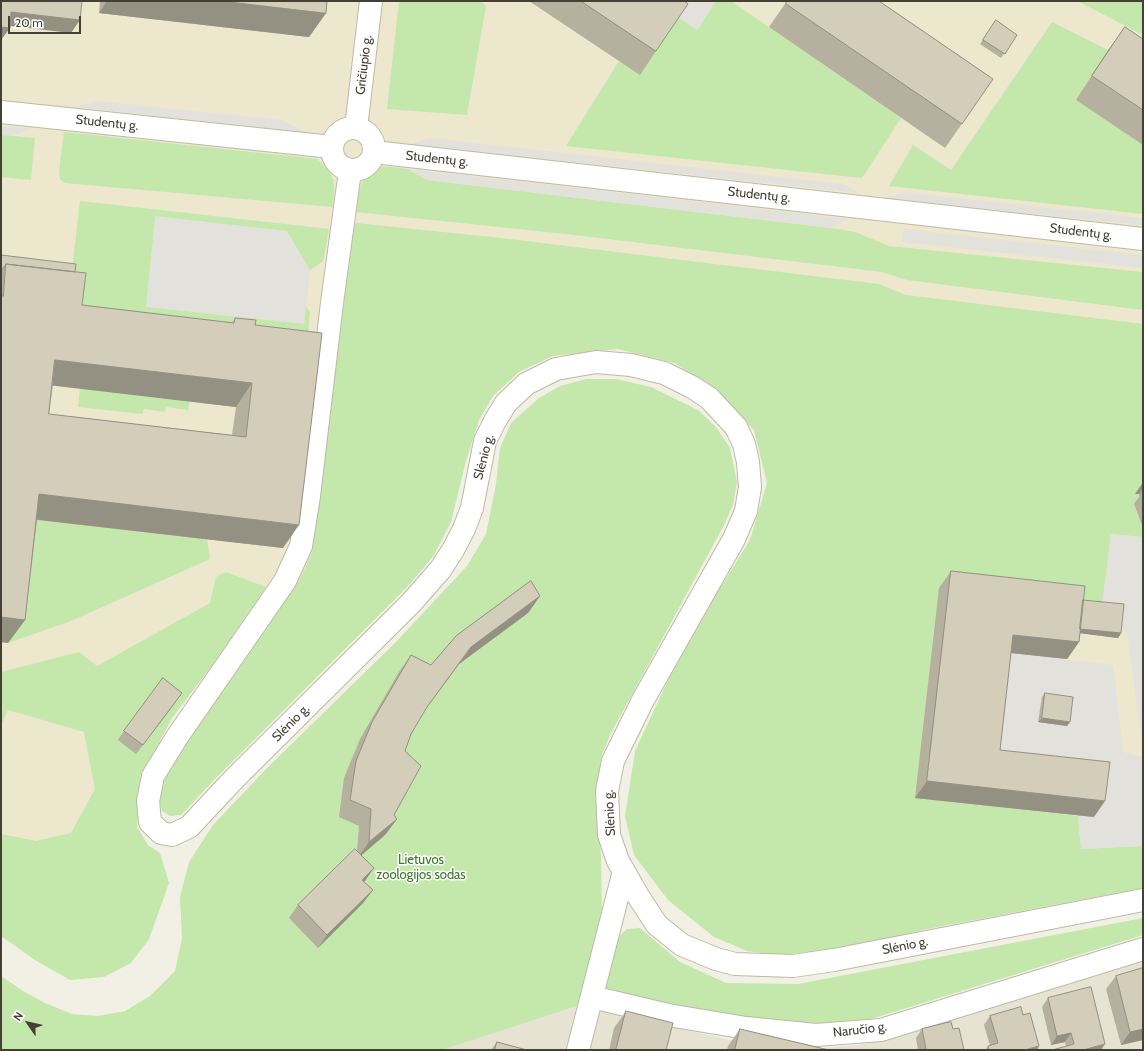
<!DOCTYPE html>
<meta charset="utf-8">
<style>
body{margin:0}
#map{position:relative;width:1144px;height:1051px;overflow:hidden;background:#f2f0e4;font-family:Cabin,sans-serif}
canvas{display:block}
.frame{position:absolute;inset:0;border:2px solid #444034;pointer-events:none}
.north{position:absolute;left:8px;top:1003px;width:40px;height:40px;-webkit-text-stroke:3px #fff;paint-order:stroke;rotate:304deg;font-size:11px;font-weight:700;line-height:16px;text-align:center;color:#444034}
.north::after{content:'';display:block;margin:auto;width:14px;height:18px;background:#444034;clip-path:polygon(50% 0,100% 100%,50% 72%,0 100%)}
.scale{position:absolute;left:8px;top:16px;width:73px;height:18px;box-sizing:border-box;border:2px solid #444034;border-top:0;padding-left:5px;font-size:12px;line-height:14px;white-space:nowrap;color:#444034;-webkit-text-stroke:3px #fff;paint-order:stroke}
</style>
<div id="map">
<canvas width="1144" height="1051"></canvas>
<div class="frame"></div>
<div class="north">N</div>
<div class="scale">20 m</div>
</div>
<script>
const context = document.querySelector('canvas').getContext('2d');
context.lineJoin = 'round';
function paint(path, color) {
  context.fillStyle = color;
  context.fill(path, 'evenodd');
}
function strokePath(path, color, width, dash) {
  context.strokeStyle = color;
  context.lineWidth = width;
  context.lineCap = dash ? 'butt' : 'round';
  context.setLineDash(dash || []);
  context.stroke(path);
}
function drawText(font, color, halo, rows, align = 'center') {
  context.font = font + ' Cabin,sans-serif';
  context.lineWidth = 3;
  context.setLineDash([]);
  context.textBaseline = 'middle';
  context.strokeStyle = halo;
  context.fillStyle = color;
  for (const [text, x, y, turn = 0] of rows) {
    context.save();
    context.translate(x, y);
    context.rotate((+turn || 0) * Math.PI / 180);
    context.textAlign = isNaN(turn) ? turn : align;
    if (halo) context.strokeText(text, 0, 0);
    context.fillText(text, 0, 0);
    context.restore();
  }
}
const residential = new Path2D(`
 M1143,958V1050H802L860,1045Z
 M580,1005L772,1050H442Z`);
const education = new Path2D(`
 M1,1H1143V863L926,901L862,446L509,257L391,480L271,630L240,608L121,688L101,843L1,868Z`);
const green = new Path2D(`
 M399,1H481L486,6L467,115L387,109Z
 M716,1H731L901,118L862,178L566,146L619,61L678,17L697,30Z
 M1077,1H1143V35L1083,4Z
 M1052,22L1108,50L1076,100L1143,145V214L889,186L913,145L951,170Z
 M64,132L317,159C337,177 335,181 333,207L65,183L60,179L59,172Z
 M1,135L35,138L31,180L1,177Z
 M379,167H390L408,169L427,180L831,228L855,232L889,246L1143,272V310L907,280L882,272L566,234L356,212C358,194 359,174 379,167Z
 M80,201L329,229L323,261L310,270L286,231L155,217L304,324L306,306L310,312L306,357L65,328Z
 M356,223L501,238L879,284L906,295L1143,324V482L1135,494H1139L1138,505H1134L1143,528V537L1111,534L1102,606L915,797L1078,816L1081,849L1143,846V888L922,930L849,949L776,955L747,951L714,937L668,900L634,855L625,816L635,751L670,676L717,593L750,540L767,483L754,430L710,385L674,363L618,349L553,356L519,372L493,396L479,420L466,461L451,522L434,555L410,584L217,777L181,815L170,816L162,811L159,801L164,781L198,723L298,583L312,553L354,226Z
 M586,379H616L651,387L698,410L716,427L730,448L737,482L733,505L723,527L611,733L602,754L596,793L601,856L602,919L580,1005L442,1050H1V976L23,991L45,1003L72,1014L98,1016L125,1011L150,996L175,971L182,938L180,897L189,862L213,825L268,767L395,643L467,566L486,534L496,484L500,448L511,423L539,398L560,386Z
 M80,388L190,401L188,410L166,407L165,412L144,409L143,414L78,407Z
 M23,518L207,539L210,559L71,621L8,643Z
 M226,572L266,587L211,667L172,718L149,762L139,797L137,827L148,845L160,853L169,883L149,939L131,963L104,977L70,980L35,960L1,936V834L36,841L71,833L95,789L84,732L8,710L1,725V672L79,652L97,666L210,603L216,577Z
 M1143,918V935L871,1019L818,1023L726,1017L603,991L616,939L627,929L640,928L680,962L726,983L798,984Z`);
const parking = new Path2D(`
 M653,1H716L697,30Z
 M98,101L283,120L304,132L75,107Z
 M1,126L32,129L11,136L1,135Z
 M430,138L843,184L860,193L410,144Z
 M408,169L849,219L831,228L427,180Z
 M905,192L1143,218V225L885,198Z
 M155,216L287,231L310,270L304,324L146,307Z
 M904,229L1143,255V268L902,242Z
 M1111,534L1143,537V750L1127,632L1119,631L1102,606Z
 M1002,652L1113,665L1123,752L1143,757V846L1081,849L1078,816L988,767Z`);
const street = new Path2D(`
 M1,112L332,147
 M332 149a21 21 0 1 1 42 0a21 21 0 1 1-42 0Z
 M356,128L371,1
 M374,152L1143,239
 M350,171L332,303L309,496L301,546L285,581L177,737L153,776L148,801L150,822L161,833L172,835L189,827L235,778L411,603L440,570L453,550L464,529L472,508L485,441L495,421L506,403L526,384L556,369L596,362L631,365L664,373L692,387L709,398L736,427L744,444L748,462L750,487L746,511L734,539L643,700L613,761L607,791L609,835L618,861L638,896L657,925L682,945L716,959L735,964L793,966L834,960L1143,900
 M592,997L668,1015L746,1028L816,1035L881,1030L1143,949
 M578,1050L624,871`);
const wall = new Path2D(`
 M100,1H327L326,13L309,37L99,13Z
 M529,1H684L656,51L640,75Z
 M787,1H879L993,79L945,148L769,27Z
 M996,20L1017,35L1001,58L980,44Z
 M1125,27L1143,39V145L1076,100L1108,50Z
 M1,255L75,272L82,305L232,323L235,318L255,325L283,548L37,520L25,620L8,643L1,642ZM53,385L236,407L232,435L49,414Z
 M1143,482V528L1134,504L1139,497V494H1135Z
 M951,571L1083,600L1121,633L1118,638L1080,633L1079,642L1067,659L1011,653L1000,750L1094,817L915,798L939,588Z
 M540,596L528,613L459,664L424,711L411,734L405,751L394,815L397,819L385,835L361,855L364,882L373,890L363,903L318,948L289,918L298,905L357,851L359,826L339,817L344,778L360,739L399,672L411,655L431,665Z
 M1045,693L1067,726L1038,722L1042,697Z
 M176,702L136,754L118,740L124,731Z
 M1116,976L1143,1040L1121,1045L1106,989Z
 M1048,998L1101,1050L1066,1046L1065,1042L1051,1045L1042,1007Z
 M626,1011L666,1050H609L614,1028Z
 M1023,1015L1039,1046L1037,1050H985L988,1046H990L984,1025L990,1016Z
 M740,1029L829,1050H727L728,1046Z
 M922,1029H953L964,1050H918L916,1038Z
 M497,1042L527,1050H491Z`);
const shadedWall = new Path2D(`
 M107,1H221L326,13L309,37L99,13Z
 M11,12L80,20L71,33L2,25Z
 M1,27L10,28L1,40Z
 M55,360L252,383L236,407L39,384Z
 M1143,483V489L1139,494H1135Z
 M39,494L299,525L283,548L23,518Z
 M540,596L528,613L459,664L415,724L471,647Z
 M1,617L25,620L8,643L1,642Z
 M1073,628L1121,633L1118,638L1070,632Z
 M1013,635L1079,642L1067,659L1002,652Z
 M1042,718L1070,722L1067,726L1038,722Z
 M927,781L1105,801L1094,817L915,798Z
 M397,819L385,835L357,859L369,842Z
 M374,868L365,881L353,893L362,880Z
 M373,890L363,903L318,948L327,935Z
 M1143,1029V1040L1121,1045L1130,1032Z
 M1071,1033L1065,1042L1051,1045L1057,1036Z
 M1105,1044L1101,1050H1083Z
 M1039,1046L1037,1050H1025Z`);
const building = new Path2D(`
 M1,1H82L80,20L11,12L10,28L1,27Z
 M221,1H327L326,13Z
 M581,1H684L688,4L656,51Z
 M787,1H879L993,79L962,124L786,4Z
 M996,20L1017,35L1005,54L983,40Z
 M1125,27L1143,39V110L1092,76Z
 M1,255L76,264L75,272L6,264L1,271Z
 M6,264L86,273L82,305L234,323L235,318L256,320L255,325L322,333L299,525L39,494L25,620L1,617V295L3,296ZM55,360L252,383L246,437L49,414Z
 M951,571L1085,586L1079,642L1013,635L1000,750L1110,762L1105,801L927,781Z
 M531,581L540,596L471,647L427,707L411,734L405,751L421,766L394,815L397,819L369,842L371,809L350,800L356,761L372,722L411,655L431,665L456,636Z
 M1083,600L1124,604L1121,633L1080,629Z
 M163,678L182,693L143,745L124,731Z
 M1045,693L1073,697L1070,722L1042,718Z
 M355,849L374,868L362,880L373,890L327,935L298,905Z
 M1143,968V1029L1130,1032L1116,976Z
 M1091,987L1105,1044L1083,1050H1052L1074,1044L1071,1033L1057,1036L1048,998Z
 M1021,1007L1023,1015L1030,1013L1039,1046L1025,1050H989L988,1046L998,1043L990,1016Z
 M626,1011L673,1023L666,1050H616Z
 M951,1022L953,1029L959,1028L964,1050H922L926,1049L922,1029Z
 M740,1029L829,1050H735Z
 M497,1042L527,1050H495Z`);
const streetNames = [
 ["Gričiupio g.",364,65,-83],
 ["Studentų g.",107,123,6],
 ["Studentų g.",437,159,6],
 ["Studentų g.",759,195,6],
 ["Studentų g.",1081,232,7],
 ["Slėnio g.",484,457,-75],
 ["Slėnio g.",291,723,-45],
 ["Slėnio g.",610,813,-93],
 ["Slėnio g.",905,946,-11],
 ["Naručio g.",860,1030,-7]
];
const parkNames = [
 ["Lietuvos",421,860],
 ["zoologijos sodas",421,875]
];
paint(residential, '#e6e3d2');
paint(education, '#ece7cd');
paint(green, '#c4e7ac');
paint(parking, '#e3e1dc');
strokePath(street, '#beb9a6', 24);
strokePath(street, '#fff', 22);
paint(wall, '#b6b09f');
paint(shadedWall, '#949082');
paint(building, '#d4cdb9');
strokePath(building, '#949082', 1);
drawText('13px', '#444034', '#fff', streetNames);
drawText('13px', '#3a7627', '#fff', parkNames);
</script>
